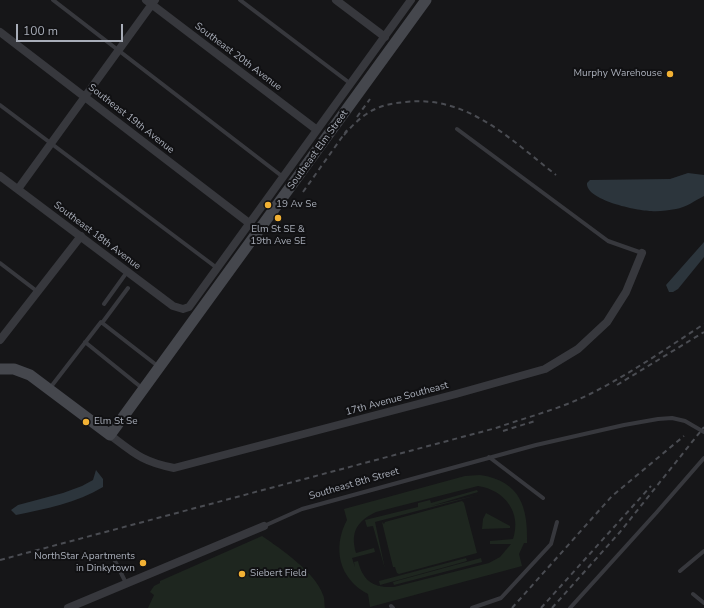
<!DOCTYPE html>
<style>
body{margin:0}
#map{position:relative;width:704px;height:608px;overflow:hidden;background:#161618;font-family:"Nunito Sans",sans-serif}
canvas{display:block}
.scale{position:absolute;left:16px;top:24px;width:107px;height:18px;box-sizing:border-box;border:2px solid #a8adb8;border-top:0;padding-left:5px;font-size:12px;line-height:14px;white-space:nowrap;color:#a8adb8;-webkit-text-stroke:3px #111113;paint-order:stroke}
</style>
<div id="map">
<canvas width="704" height="608"></canvas>
<div class="scale">100 m</div>
</div>
<script>
const context = document.querySelector('canvas').getContext('2d');
context.lineJoin = 'round';
function paint(path, color) {
  context.fillStyle = color;
  context.fill(path, 'evenodd');
}
function strokePath(path, color, width, dash) {
  context.strokeStyle = color;
  context.lineWidth = width;
  context.lineCap = dash ? 'butt' : 'round';
  context.setLineDash(dash || []);
  context.stroke(path);
}
function drawText(font, color, halo, rows, align = 'center') {
  context.font = font + ' "Nunito Sans",sans-serif';
  context.lineWidth = 4;
  context.setLineDash([]);
  context.textBaseline = 'middle';
  context.strokeStyle = halo;
  context.fillStyle = color;
  for (const [text, x, y, turn = 0] of rows) {
    context.save();
    context.translate(x, y);
    context.rotate((+turn || 0) * Math.PI / 180);
    context.textAlign = isNaN(turn) ? turn : align;
    if (halo) context.strokeText(text, 0, 0);
    context.fillText(text, 0, 0);
    context.restore();
  }
}
const green = new Path2D(`
 M480,475C521,481 528,508 527,543H524L519,554L522,566L370,607L368,594C339,579 332,548 347,520L344,509L465,476ZM478,486C505,490 522,513 513,539L490,541V544H511L500,557L489,563L394,587C373,588 363,581 358,561L354,562L355,567L352,558L375,552L374,548L356,553C350,532 357,521 376,512Z
 M477,490L478,492L431,506L478,495L375,522L385,569L373,526L367,527L365,520L418,507V503L430,500L431,503Z
 M462,501L464,503L477,553L399,574L397,573L395,567H393L382,522L384,524L385,522Z
 M486,513L510,526V528L482,529L483,519Z
 M262,536C281,549 316,573 323,595C325,599 324,604 325,608H148L154,595L150,592L154,586L160,583V581Z
 M466,558L467,561L380,585L379,581Z
 M481,558L482,562L394,585L393,582Z`);
const water = new Path2D(`
 M688,173L704,175V196C696,200 685,208 676,209C668,210 659,212 651,211C638,211 585,200 587,183L590,180L670,179Z
 M704,242V257L678,289L673,292H669L666,285Z
 M96,470L103,479V487C77,503 45,509 16,515L11,510L18,505L63,493L82,486L93,480Z`);
const lane = new Path2D(`
 M53,0L283,177
 M240,0L351,84
 M0,105L217,268
 M457,129L608,241L642,253
 M0,263L38,292
 M104,304L127,272
 M102,323L128,288
 M85,342L142,388
 M50,388L101,322L159,367
 M489,457L543,498
 M264,526L302,509L536,445L624,425L658,419L672,418L685,421L704,432
 M112,555L126,583
 M680,571L704,551
 M693,594L704,603
 M391,606L393,608
 M472,608L501,598L551,544L557,522
 M570,608L657,512L704,458`);
const street = new Path2D(`
 M146,0L317,130
 M336,0L385,37
 M0,32L249,223
 M0,176L173,306L183,309L189,307L411,0
 M18,189L155,0
 M0,340L81,236
 M110,435C135,454 143,462 174,468L456,394L545,369L578,349L607,322L626,292L642,253
 M68,608L264,526`);
const secondary = new Path2D(`
 M0,369H14L30,375L110,435L426,0`);
const rail = new Path2D(`
 M357,117L370,99
 M344,135C363,113 377,104 406,102C468,95 511,140 556,175
 M303,192L347,130
 M617,385L704,332
 M503,431L535,421
 M0,560L496,428C527,417 560,409 590,394C630,374 667,348 704,324
 M512,608L612,496L684,436
 M541,608L651,486
 M552,608L620,532L704,427`);
const markers = [
 [670,74,4,"#f2b134"],
 [268,205,4,"#f2b134"],
 [278,218,4,"#f2b134"],
 [86,422,4,"#f2b134"],
 [143,563,4,"#f2b134"],
 [242,574,4,"#f2b134"]
];
const streetNames = [
 ["Southeast 20th Avenue",238,57,37],
 ["Southeast 19th Avenue",131,119,38],
 ["Southeast Elm Street",318,150,-54],
 ["Southeast 18th Avenue",97,236,37],
 ["17th Avenue Southeast",397,399,-15],
 ["Southeast 8th Street",354,484,-16]
];
const poiNames = [
 ["Murphy Warehouse",662,74,"right"],
 ["19 Av Se",276,205],
 ["Elm St SE &",278,230,"center"],
 ["19th Ave SE",278,242,"center"],
 ["Elm St Se",94,422],
 ["NorthStar Apartments",135,557,"right"],
 ["in Dinkytown",135,569,"right"],
 ["Siebert Field",250,574]
];
paint(green, '#1e261f');
paint(water, '#2c353c');
strokePath(lane, '#37383d', 4);
strokePath(street, '#37383d', 8);
strokePath(secondary, '#45474d', 11);
strokePath(rail, '#4a4c52', 2, [5, 4]);
for (const [x, y, r, color] of markers) {
  const dot = new Path2D();
  dot.arc(x, y, r, 0, 2 * Math.PI);
  context.fillStyle = color;
  context.fill(dot);
  strokePath(dot, '#111113', 1.5);
}
drawText('10px', '#a8adb8', '#111113', streetNames);
drawText('10px', '#a8adb8', '#111113', poiNames, 'left');
</script>
